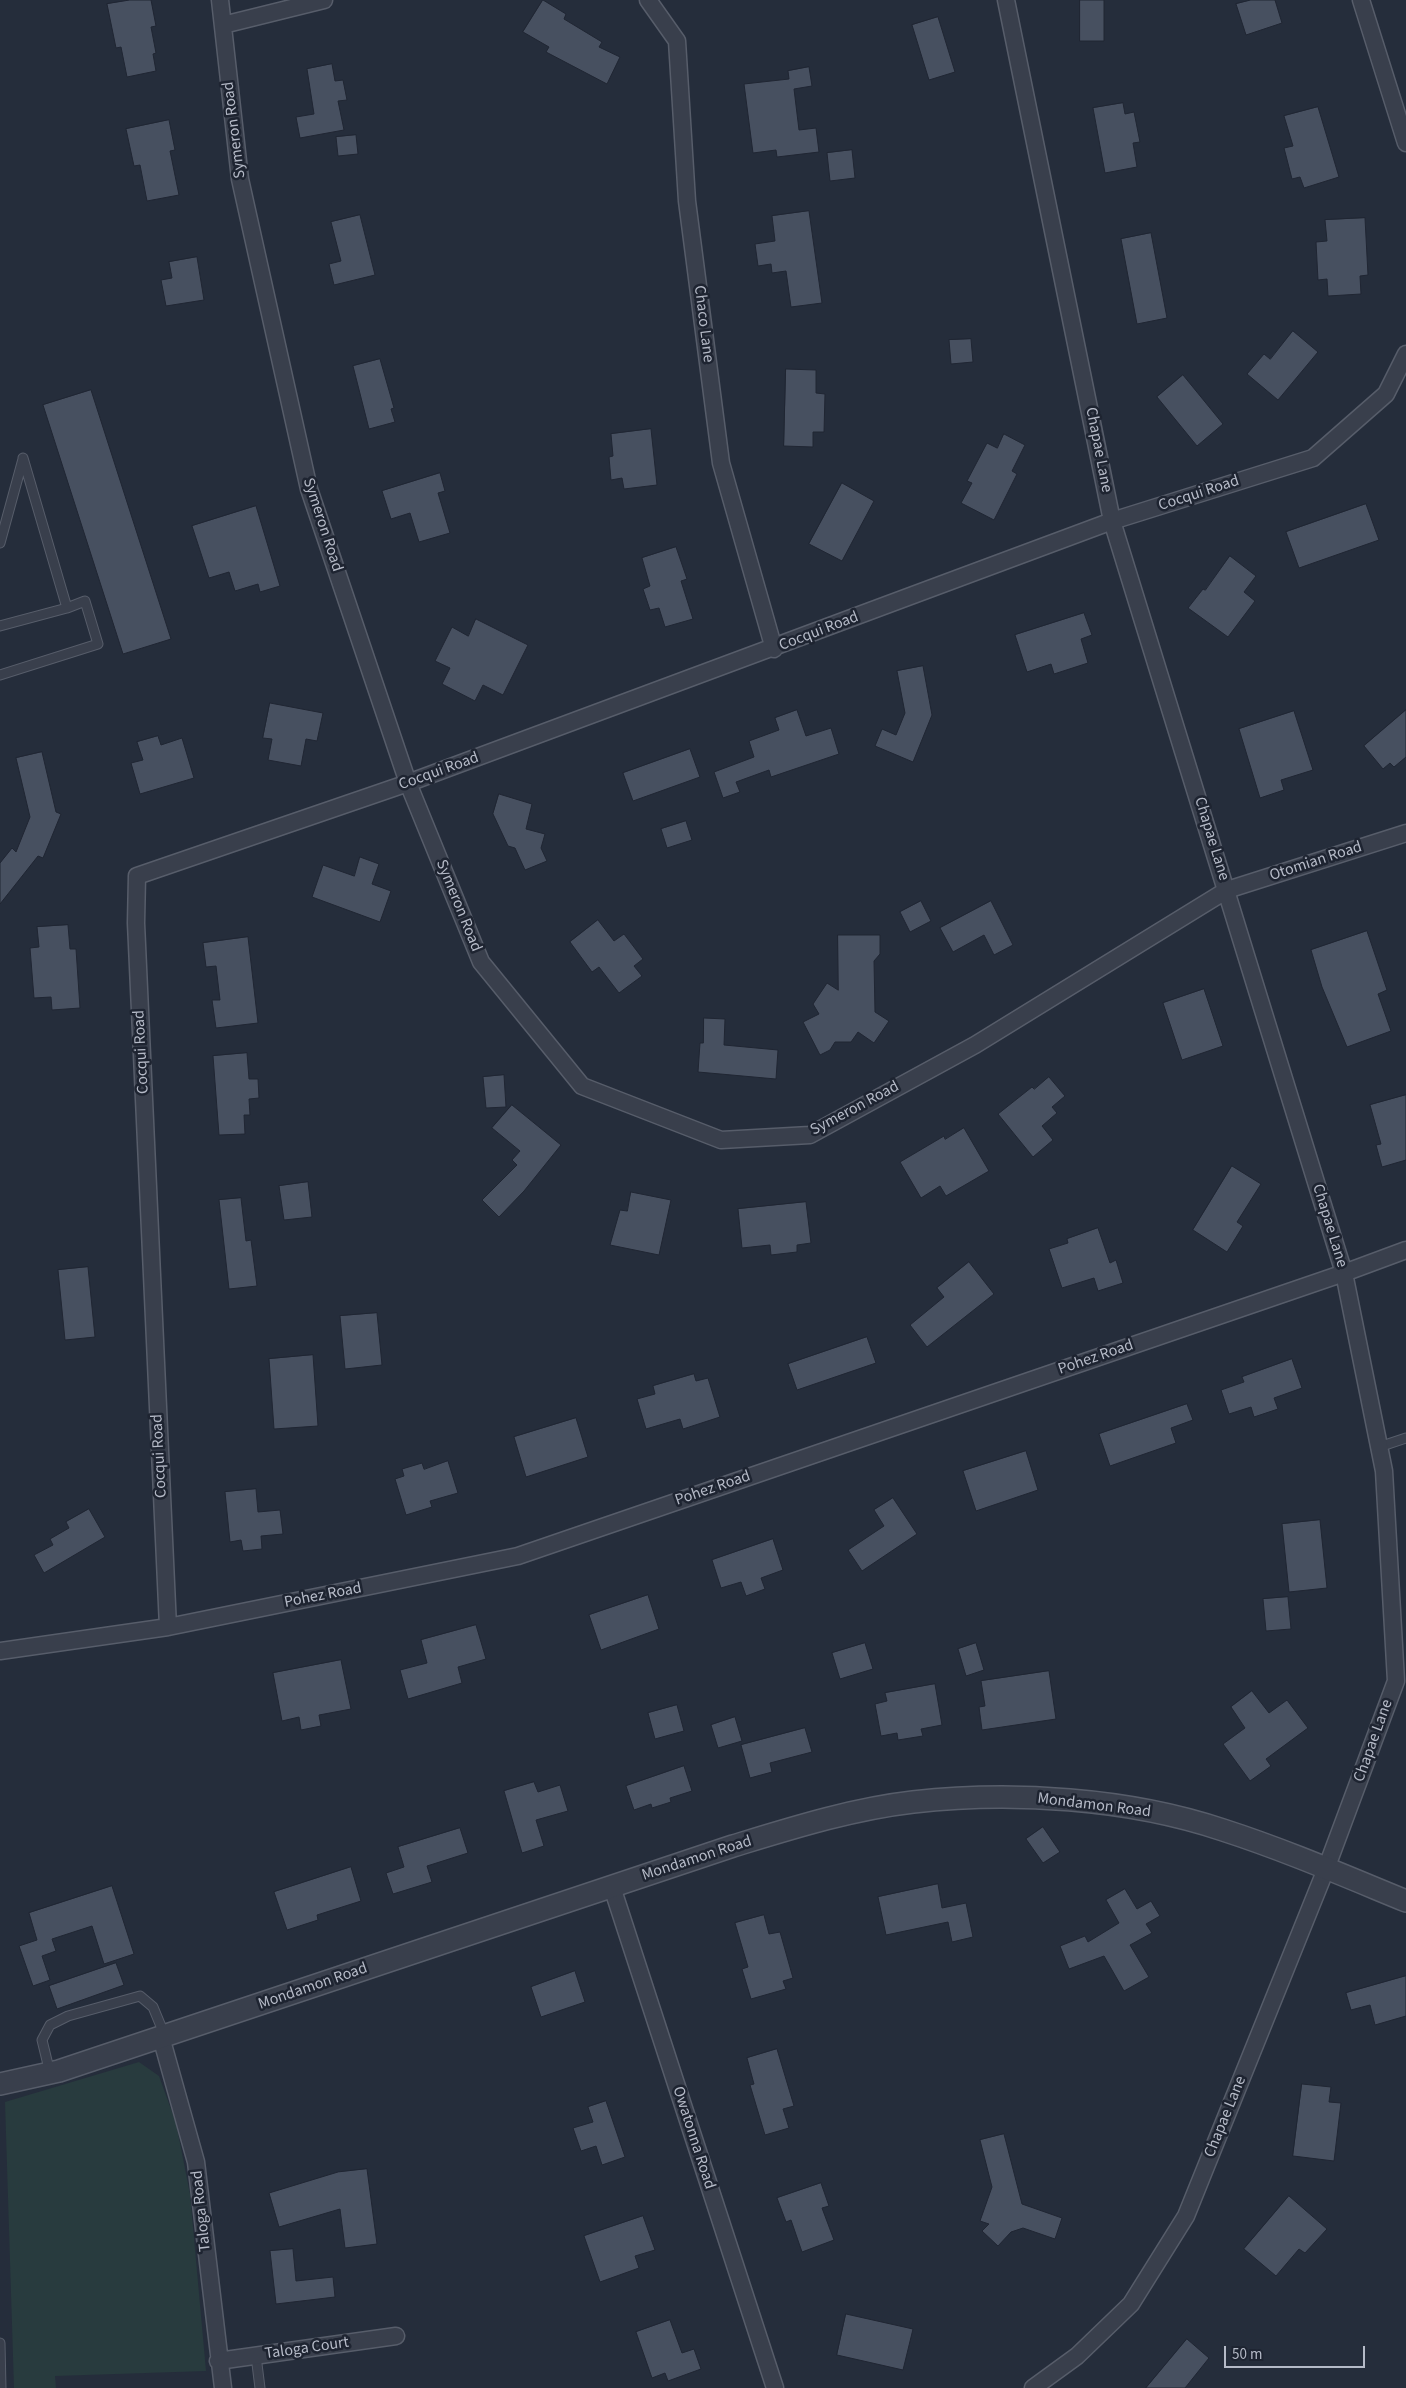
<!DOCTYPE html>
<style>
body{margin:0}
#map{position:relative;width:1406px;height:2388px;overflow:hidden;background:#252d3b;font-family:"Source Sans 3",sans-serif}
canvas{display:block}
.scale{position:absolute;left:1224px;top:2346px;width:141px;height:22px;box-sizing:border-box;border:2px solid #b5bac7;border-top:0;padding-left:6px;font-size:15px;line-height:18px;white-space:nowrap;color:#b5bac7;-webkit-text-stroke:4px #1e2431;paint-order:stroke}
</style>
<div id="map">
<canvas width="1406" height="2388"></canvas>
<div class="scale">50 m</div>
</div>
<script>
const context = document.querySelector('canvas').getContext('2d');
context.lineJoin = 'round';
function paint(path, color) {
  context.fillStyle = color;
  context.fill(path, 'evenodd');
}
function strokePath(path, color, width, dash) {
  context.strokeStyle = color;
  context.lineWidth = width;
  context.lineCap = dash ? 'butt' : 'round';
  context.setLineDash(dash || []);
  context.stroke(path);
}
function drawText(font, color, halo, rows, align = 'center') {
  context.font = font + ' "Source Sans 3",sans-serif';
  context.lineWidth = 5;
  context.setLineDash([]);
  context.textBaseline = 'middle';
  context.strokeStyle = halo;
  context.fillStyle = color;
  for (const [text, x, y, turn = 0] of rows) {
    context.save();
    context.translate(x, y);
    context.rotate((+turn || 0) * Math.PI / 180);
    context.textAlign = isNaN(turn) ? turn : align;
    if (halo) context.strokeText(text, 0, 0);
    context.fillText(text, 0, 0);
    context.restore();
  }
}
const green = new Path2D(`
 M139,2062L159,2076L176,2123L190,2194L206,2371L55,2376L56,2388H14L5,2102Z`);
const building = new Path2D(`
 M130,0H151L156,26L151,27L156,53L153,54L156,71L127,77L121,47L116,48L107,4Z
 M543,0L566,14L564,19L602,42L599,47L620,57L607,84L546,52L549,47L523,32Z
 M1080,0H1104V41H1080Z
 M1251,0H1275L1282,23L1246,35L1236,4Z
 M938,17L955,72L929,80L912,25Z
 M332,64L335,81L343,80L347,100L338,101L344,130L300,138L296,117L314,114L307,69Z
 M809,67L812,86L794,89L799,130L816,128L819,152L777,157L776,150L753,153L744,84L789,79L788,71Z
 M1123,103L1125,114L1134,112L1140,142L1133,143L1137,167L1105,173L1093,108Z
 M1318,107L1339,177L1304,188L1300,177L1292,179L1284,148L1293,146L1284,116Z
 M169,120L175,150L170,151L179,195L147,201L140,165L134,166L126,129Z
 M356,135L358,154L338,156L336,137Z
 M852,150L855,178L830,181L827,153Z
 M809,211L822,303L791,307L786,271L772,273L771,264L758,266L755,244L775,241L772,216Z
 M360,215L375,275L334,285L329,264L341,261L331,222Z
 M1365,218L1368,275L1360,276L1361,294L1328,296L1327,279L1318,280L1316,242L1327,241L1325,220Z
 M1151,233L1167,318L1137,324L1121,239Z
 M197,257L204,300L166,306L161,280L172,278L169,262Z
 M1293,331L1318,352L1278,400L1247,374L1264,354L1270,359Z
 M971,339L973,362L951,364L949,340Z
 M380,359L394,408L391,409L395,422L369,429L353,366Z
 M786,369L816,370V393L825,394L824,432H813V447L784,446Z
 M1183,375L1223,424L1197,446L1157,397Z
 M91,390L171,639L123,654L43,405Z
 M651,429L657,485L624,489L622,478L611,480L609,457L613,456L611,434Z
 M1004,434L1025,445L1012,471L1017,474L994,520L961,503L972,483L967,481L987,443L997,448Z
 M440,473L445,491L438,493L450,533L419,542L410,513L391,519L382,491Z
 M842,483L874,501L842,561L809,544Z
 M1366,504L1379,540L1299,568L1286,532Z
 M256,506L280,586L260,592L258,584L235,591L229,572L209,578L192,526Z
 M676,547L687,579L681,581L693,619L665,627L659,608L650,610L643,589L650,586L642,558Z
 M1230,556L1256,576L1244,592L1255,601L1228,637L1188,608L1203,589L1205,590Z
 M1084,613L1092,635L1081,639L1088,663L1054,674L1051,664L1027,672L1015,635Z
 M476,619L528,645L503,695L483,685L475,701L442,684L450,668L435,661L452,627L468,636Z
 M923,666L932,715L913,762L875,746L882,729L896,735L905,713L897,671Z
 M270,703L323,713L317,741L306,739L301,766L268,760L272,739L263,738Z
 M797,710L806,736L831,728L839,754L771,777L769,770L736,782L740,792L723,798L714,772L754,757L749,741L779,730L775,718Z
 M1406,710V757L1394,767L1390,763L1383,769L1364,746Z
 M1294,711L1313,770L1281,780L1284,790L1260,798L1239,729Z
 M158,736L161,745L182,738L194,778L140,794L131,763L143,760L137,742Z
 M690,749L700,777L633,801L623,773Z
 M42,752L56,812L61,814L43,858L38,856L0,904V863L12,848L16,852L30,817L16,758Z
 M499,794L532,804L526,829L545,834L541,848L547,861L525,870L515,848L508,846L493,814Z
 M686,821L692,840L667,848L661,829Z
 M360,857L379,864L372,884L391,891L380,922L312,897L323,865L354,876Z
 M921,901L931,921L910,932L900,912Z
 M991,901L1013,945L994,955L984,935L953,952L940,928Z
 M598,920L614,941L624,934L643,959L634,966L642,976L619,993L599,967L592,972L570,942Z
 M68,925L70,949H76L80,1008L52,1010L51,997L34,998L30,948L39,947L37,927Z
 M1367,931L1387,990L1378,994L1391,1031L1347,1047L1322,987L1311,950Z
 M838,935H880V954L874,961L875,1012L889,1021L874,1043L858,1032L851,1042H835L830,1050L820,1055L803,1022L819,1014L813,1004L827,983L838,990Z
 M248,937L258,1023L216,1028L212,1000H220L216,966L206,967L203,943Z
 M1204,989L1223,1046L1182,1060L1163,1003Z
 M704,1018L725,1019L724,1045L778,1050L776,1079L698,1072L700,1043H703Z
 M247,1053L249,1079H258L259,1098L249,1099L250,1115H244L245,1134L219,1135L213,1056Z
 M504,1075L506,1107L486,1108L483,1077Z
 M1049,1077L1065,1096L1052,1107L1057,1113L1042,1126L1053,1140L1033,1157L998,1114L1032,1087L1034,1089Z
 M1406,1095V1160L1382,1167L1376,1145L1381,1144L1370,1105Z
 M512,1105L561,1145L524,1191L499,1217L482,1200L517,1165L512,1160L520,1151L492,1128Z
 M964,1128L989,1171L946,1196L940,1186L921,1198L900,1162L944,1136L945,1139Z
 M1232,1166L1261,1184L1237,1222L1243,1226L1227,1252L1193,1230Z
 M308,1182L312,1217L284,1220L279,1186Z
 M631,1192L671,1200L659,1255L610,1245L620,1210L627,1211Z
 M241,1198L246,1241L251,1240L257,1286L229,1289L219,1200Z
 M806,1202L811,1243L797,1245V1252L771,1255L770,1245L742,1248L738,1209Z
 M1098,1228L1110,1263L1116,1260L1123,1283L1098,1291L1094,1278L1062,1288L1049,1249L1068,1243L1067,1239Z
 M969,1262L994,1294L927,1347L910,1325L944,1297L937,1288Z
 M88,1267L95,1337L65,1340L58,1270Z
 M377,1313L382,1365L345,1369L340,1316Z
 M867,1337L876,1363L797,1390L788,1364Z
 M313,1355L318,1426L274,1429L269,1359Z
 M1292,1359L1302,1388L1274,1398L1278,1409L1254,1417L1251,1407L1229,1414L1221,1390L1244,1382L1242,1377Z
 M694,1374L696,1381L708,1378L720,1417L683,1429L680,1419L646,1429L637,1399L655,1394L653,1386Z
 M1187,1404L1193,1420L1171,1428L1176,1443L1110,1466L1099,1434Z
 M576,1418L588,1457L526,1477L514,1437Z
 M1026,1451L1038,1490L976,1511L963,1471Z
 M448,1461L458,1493L430,1501L432,1507L406,1515L395,1479L404,1476L402,1469L422,1463L424,1469Z
 M256,1489L258,1512L280,1510L283,1534L261,1536L262,1549L243,1551L241,1540L230,1542L225,1492Z
 M893,1498L917,1534L862,1571L848,1550L884,1526L874,1510Z
 M89,1509L105,1537L44,1573L34,1555L53,1545L50,1539L69,1528L66,1522Z
 M1320,1520L1327,1588L1289,1592L1282,1524Z
 M773,1539L783,1570L761,1578L765,1589L746,1596L741,1582L721,1588L712,1560Z
 M648,1595L659,1629L601,1650L589,1615Z
 M1288,1597L1291,1629L1266,1631L1263,1599Z
 M476,1625L486,1659L458,1667L462,1683L408,1699L400,1670L427,1663L421,1640Z
 M865,1643L873,1669L840,1679L832,1653Z
 M976,1643L984,1670L966,1676L958,1649Z
 M341,1660L351,1709L319,1715L321,1726L301,1730L299,1717L282,1721L273,1673Z
 M1049,1671L1056,1719L982,1730L979,1707L985,1706L981,1681Z
 M935,1684L942,1725L921,1729L923,1736L898,1740L897,1733L881,1736L875,1704L887,1701L885,1693Z
 M1252,1691L1269,1713L1287,1700L1308,1728L1266,1759L1271,1766L1250,1781L1223,1744L1245,1728L1231,1707Z
 M677,1705L684,1731L655,1739L648,1713Z
 M735,1717L742,1741L718,1748L711,1725Z
 M805,1728L812,1752L770,1763L772,1772L750,1778L741,1745Z
 M684,1766L692,1791L670,1798L671,1802L652,1808L651,1804L634,1810L626,1786Z
 M534,1782L538,1792L560,1785L568,1811L536,1820L544,1846L522,1853L504,1791Z
 M1043,1827L1060,1852L1043,1863L1026,1839Z
 M460,1828L468,1853L427,1866L432,1882L393,1894L386,1873L404,1867L398,1847Z
 M351,1867L361,1901L317,1915L318,1920L287,1930L274,1892Z
 M938,1884L942,1908L966,1903L973,1937L952,1942L948,1922L886,1935L878,1897Z
 M112,1886L134,1954L104,1964L92,1926L52,1939L56,1951L42,1956L50,1980L33,1986L19,1946L37,1940L29,1913Z
 M1125,1889L1137,1909L1151,1901L1160,1916L1146,1924L1152,1933L1130,1945L1149,1977L1124,1991L1104,1956L1069,1969L1060,1946L1085,1936L1088,1942L1119,1923L1106,1900Z
 M764,1915L769,1934L780,1932L793,1978L783,1981L786,1989L751,1999L742,1969L748,1967L735,1923Z
 M116,1963L124,1985L57,2009L49,1986Z
 M575,1971L585,2002L541,2017L531,1987Z
 M1406,1976V2016L1375,2025L1370,2005L1351,2010L1346,1993Z
 M777,2049L794,2106L783,2109L789,2128L765,2135L750,2085L754,2084L747,2058Z
 M1302,2084L1331,2087L1329,2102L1341,2103L1334,2161L1293,2156Z
 M606,2101L625,2157L602,2165L596,2146L581,2151L573,2128L593,2122L588,2107Z
 M1004,2134L1022,2204L1062,2218L1055,2239L1023,2228L1011,2232L998,2246L982,2231L989,2224L980,2221L992,2187L980,2140Z
 M367,2169L377,2244L345,2248L340,2209L279,2227L269,2193L338,2172Z
 M821,2183L829,2206L822,2208L834,2240L802,2252L791,2220L786,2222L777,2198Z
 M1289,2196L1327,2229L1305,2253L1299,2249L1276,2276L1244,2249Z
 M643,2216L655,2250L635,2256L639,2268L600,2282L584,2236Z
 M293,2249L296,2281L333,2277L335,2297L276,2304L270,2251Z
 M846,2314L913,2329L903,2370L837,2355Z
 M670,2320L682,2353L694,2349L701,2369L668,2381L665,2373L652,2378L636,2332Z
 M1187,2339L1209,2358L1185,2388H1146Z`);
const service = new Path2D(`
 M0,543L23,459
 M0,626L67,608
 M0,675L98,644L85,601L67,608L23,458
 M1379,1447L1406,1438
 M50,2073L42,2040L50,2025L68,2016L140,1996L153,2007L165,2036
 M0,2343L1,2388
 M256,2356L260,2388`);
const minor = new Path2D(`
 M220,0L240,179L309,489L408,783L481,962L582,1086L721,1140L810,1135L975,1045L1227,890L1406,833
 M648,0L677,41L687,201L721,463L774,649
 M1006,0L1112,521L1344,1273L1384,1471L1396,1681L1326,1869L1186,2216L1131,2304L1077,2356L1033,2388
 M1361,0L1406,143
 M223,25L324,0
 M168,1627L136,923L137,876L408,783L1112,521L1313,458L1386,394L1406,354
 M0,1651L168,1627L518,1556L1344,1273L1406,1250
 M612,1887L775,2388
 M161,2037L196,2162L223,2388
 M218,2361L396,2336`);
const tertiary = new Path2D(`
 M0,2084L59,2071L733,1846C792,1828 852,1809 913,1802C1012,1791 1128,1798 1223,1830C1285,1850 1345,1876 1406,1901`);
const streetNames = [
 ["Symeron Road",235,130,-97],
 ["Chaco Lane",703,324,83],
 ["Chapae Lane",1098,450,79],
 ["Cocqui Road",1199,494,-18],
 ["Symeron Road",322,525,72],
 ["Cocqui Road",819,632,-21],
 ["Cocqui Road",439,772,-20],
 ["Chapae Lane",1211,839,73],
 ["Otomian Road",1316,862,-18],
 ["Symeron Road",458,906,68],
 ["Cocqui Road",142,1052,-93],
 ["Symeron Road",855,1109,-28],
 ["Chapae Lane",1329,1226,73],
 ["Pohez Road",1096,1358,-19],
 ["Cocqui Road",160,1456,-93],
 ["Pohez Road",713,1489,-19],
 ["Pohez Road",323,1596,-11],
 ["Chapae Lane",1374,1741,-70],
 ["Mondamon Road",1094,1806,7],
 ["Mondamon Road",697,1859,-18],
 ["Mondamon Road",313,1987,-19],
 ["Chapae Lane",1226,2117,-68],
 ["Owatonna Road",693,2138,72],
 ["Taloga Road",202,2211,-96],
 ["Taloga Court",307,2349,-8]
];
paint(green, '#283b3e');
paint(building, '#475060');
strokePath(building, '#202633', 1);
strokePath(service, '#575d6a', 11);
strokePath(minor, '#575d6a', 19);
strokePath(tertiary, '#575d6a', 24);
strokePath(service, '#393f4c', 9);
strokePath(minor, '#393f4c', 16);
strokePath(tertiary, '#393f4c', 21);
drawText('16px', '#b5bac7', '#1e2431', streetNames);
</script>
